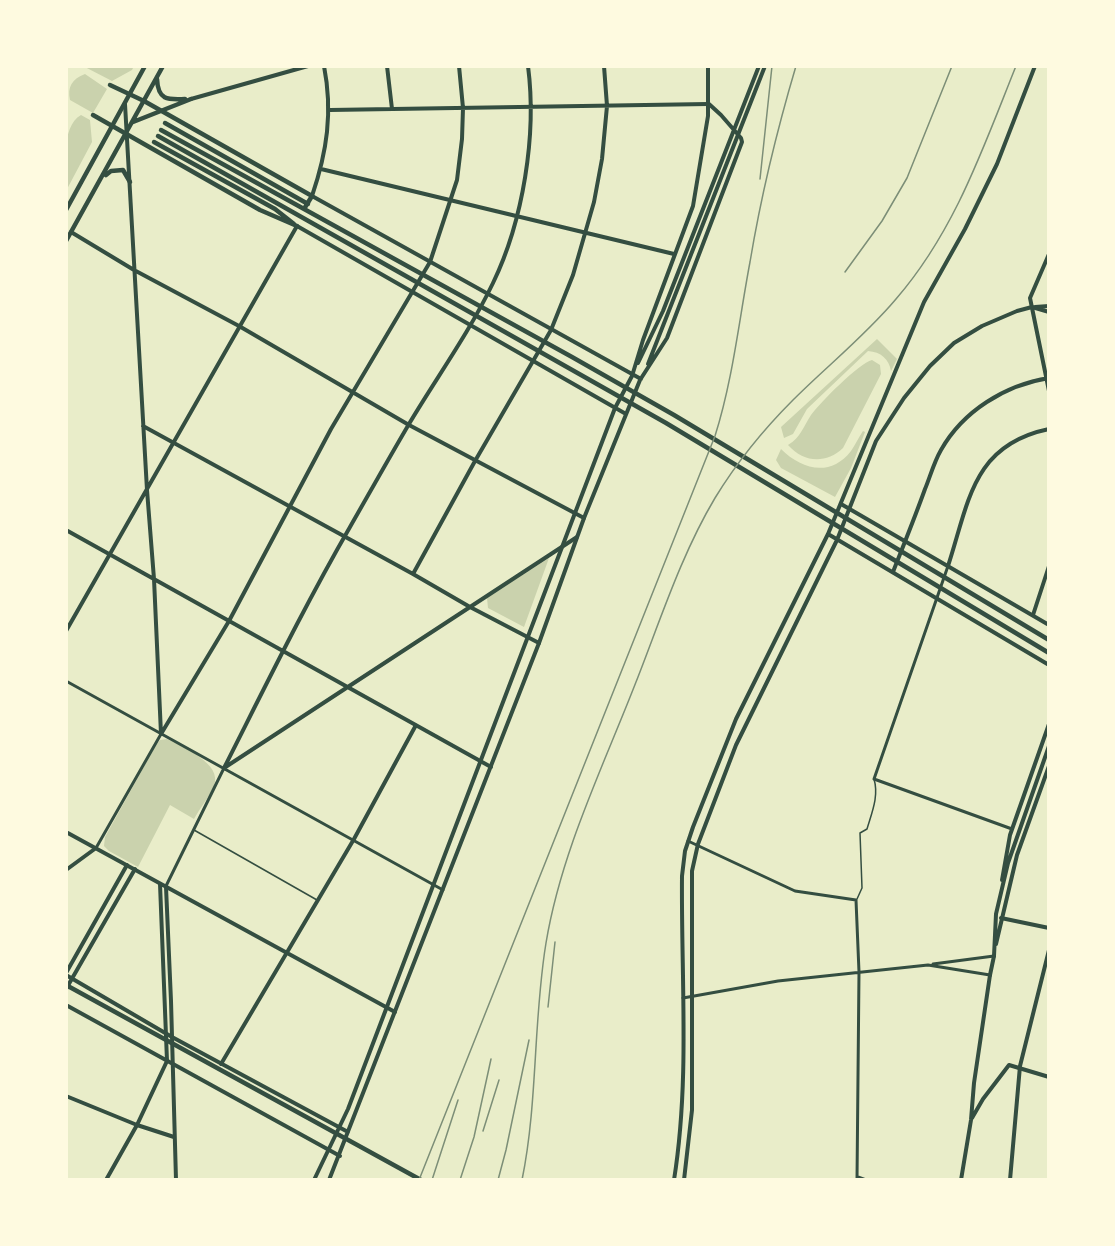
<!DOCTYPE html>
<style>
body{margin:0}
#map{position:relative;width:1115px;height:1246px;overflow:hidden;background:#e9edc9;font-family:"Open Sans",sans-serif}
canvas{display:block}
.frame{position:absolute;inset:0;border:68px solid #fefae0;pointer-events:none}
</style>
<div id="map">
<canvas width="1115" height="1246"></canvas>
<div class="frame"></div>
</div>
<script>
const context = document.querySelector('canvas').getContext('2d');
context.lineJoin = 'round';
function paint(path, color) {
  context.fillStyle = color;
  context.fill(path, 'evenodd');
}
function strokePath(path, color, width, dash) {
  context.strokeStyle = color;
  context.lineWidth = width;
  context.lineCap = dash ? 'butt' : 'round';
  context.setLineDash(dash || []);
  context.stroke(path);
}
const green = new Path2D(`
 M83,66H134L132,70L112,81Z
 M85,74L107,89L93,113L70,100C67,87 72,79 85,74Z
 M81,115L90,120L92,142L66,191C66,170 60,127 81,115Z
 M877,339L897,359L891,371C889,359 881,352 868,351L807,409L793,434L784,438L781,427Z
 M872,360L880,365L881,374L843,448C826,464 804,463 788,445C801,437 803,427 811,415C820,403 859,363 872,360Z
 M863,431L865,432L851,468L835,497L781,468L776,460L781,449C801,469 830,478 851,451C855,445 859,437 863,431Z
 M549,558L524,627L488,608L487,598Z
 M167,739C182,747 223,763 214,786C209,797 200,808 194,819L170,805L138,867L109,851L104,846L105,837L156,745L160,740Z`);
const service = new Path2D(`
 M194,830L317,900
 M857,899L862,888L860,833L867,829C872,812 879,796 874,779`);
const minor = new Path2D(`
 M948,566L874,779L1012,829
 M66,681L443,890
 M688,841L795,891L856,900L859,972L857,1180
 M96,848L161,734
 M166,886L224,768
 M933,964L994,956
 M683,998L778,981L928,965L990,975
 M858,1177L866,1180`);
const tertiary = new Path2D(`
 M387,66L392,109
 M191,99L308,66
 M125,104L147,490L154,579L161,734
 M330,110L708,104
 M321,169L674,254
 M312,196C327,152 333,112 324,66
 M71,232L134,270L239,326L409,425L584,518
 M1049,254L1030,298L1049,391
 M143,426L413,574L470,607L539,643
 M66,530L491,767
 M948,566C969,502 972,445 1049,429
 M893,572C904,544 915,517 925,489C930,477 934,462 941,450C963,411 1005,385 1049,378
 M413,574L475,461L551,330L573,275L594,202L602,159L607,106L604,66
 M1033,615L1049,566
 M66,631L297,226
 M161,734L229,621L331,429L430,262L457,180L462,139L463,108L459,66
 M224,768C265,687 305,605 350,527C370,492 389,458 409,424C437,377 469,333 493,283C523,221 537,135 528,66
 M224,768L577,537
 M66,832L395,1012
 M66,870L96,848
 M166,887L171,1001L176,1180
 M1001,918L1049,928
 M990,975L994,956
 M221,1064L354,839L416,725
 M106,1180L137,1125L167,1061L160,884
 M1010,1180L1020,1066L1049,950`);
const secondary = new Path2D(`
 M312,196L641,379
 M297,226L626,414
 M1035,307L1049,306
 M638,363L663,311L759,66
 M648,364L765,66
 M841,504L1049,625
 M828,534L1049,665
 M1002,880L1010,835L1049,724
 M996,944L1017,855L1049,766
 M994,956L996,914L1008,863L1049,746
 M66,973L127,865
 M66,975L172,1037L348,1132
 M66,989L135,869
 M66,1005L340,1156
 M66,1096L137,1125L174,1137
 M972,1118L983,1099L1009,1065L1049,1077
 M314,1180L348,1109L615,408L632,376L643,340L693,206L708,116V66
 M329,1180L539,643L584,518L640,380L667,338L742,142L741,138L721,115L709,104
 M674,1180C690,1080 681,977 682,876L685,851L693,827L736,719L828,534L924,302L965,229L997,164L1035,66
 M684,1180L692,1110V871L698,844L736,745L837,540L876,441L904,398L930,366L954,343L982,326L1017,311L1032,307L1049,312
 M961,1180L971,1120L974,1083L990,975`);
const primary = new Path2D(`
 M157,79C158,100 167,100 185,99
 M133,122L191,99
 M106,175L111,171L123,170L130,182
 M66,210L145,66
 M66,241L163,66
 M66,985L421,1180`);
const trunk = new Path2D(`
 M110,85L144,101L312,196L304,209
 M93,115L260,210L297,226
 M165,123L308,204
 M161,130L572,357L674,415L1049,640
 M158,136L666,423L1049,653
 M154,142L275,209L294,224`);
const rail = new Path2D(`
 M760,179L772,66
 M845,272L882,221L907,178L952,66
 M548,1007L555,942
 M483,1131L499,1080
 M419,1180L715,436C733,379 739,320 750,262C761,196 777,130 796,66
 M432,1180L458,1100
 M460,1180L474,1137L491,1059
 M498,1180L506,1150L529,1040
 M522,1180C538,1102 533,1021 546,943C561,852 603,767 636,682C660,621 681,555 715,498C737,462 763,430 793,400C827,366 865,336 896,299C955,231 983,148 1016,66`);
paint(green, '#cad2ad');
strokePath(service, '#344e41', 1.5);
strokePath(minor, '#344e41', 3);
strokePath(tertiary, '#344e41', 4);
strokePath(secondary, '#344e41', 4);
strokePath(primary, '#344e41', 4.5);
strokePath(trunk, '#344e41', 4.5);
strokePath(rail, '#7c8e77', 1.5);
</script>
